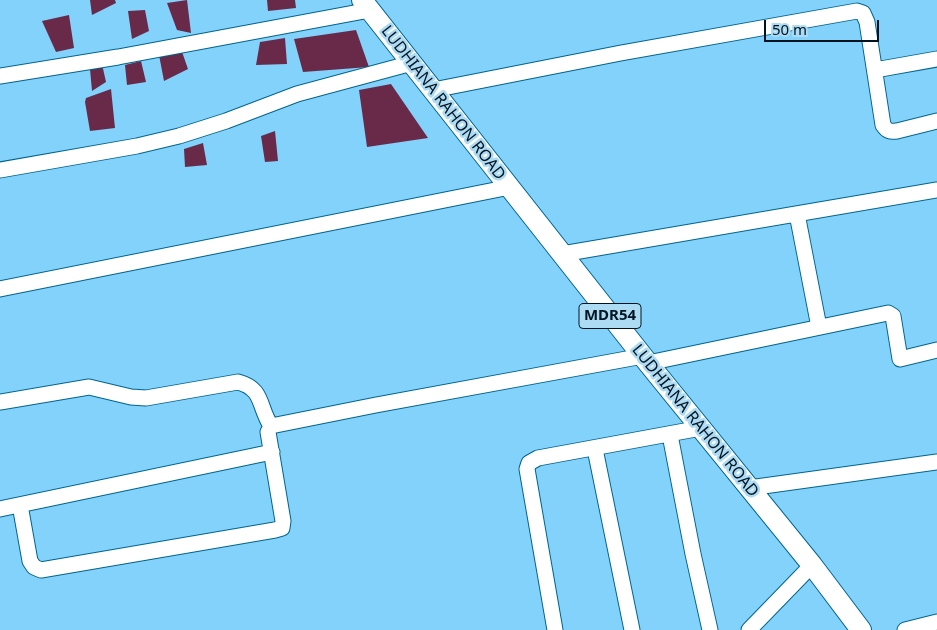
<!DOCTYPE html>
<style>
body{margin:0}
#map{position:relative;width:937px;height:630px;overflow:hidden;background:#82d2fc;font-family:"Noto Sans",sans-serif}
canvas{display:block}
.scale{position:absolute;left:764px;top:20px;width:115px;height:22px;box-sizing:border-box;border:2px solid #001420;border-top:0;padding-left:6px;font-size:15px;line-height:18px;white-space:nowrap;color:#001420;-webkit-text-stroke:4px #addbf4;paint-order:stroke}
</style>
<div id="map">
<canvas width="937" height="630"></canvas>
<div class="scale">50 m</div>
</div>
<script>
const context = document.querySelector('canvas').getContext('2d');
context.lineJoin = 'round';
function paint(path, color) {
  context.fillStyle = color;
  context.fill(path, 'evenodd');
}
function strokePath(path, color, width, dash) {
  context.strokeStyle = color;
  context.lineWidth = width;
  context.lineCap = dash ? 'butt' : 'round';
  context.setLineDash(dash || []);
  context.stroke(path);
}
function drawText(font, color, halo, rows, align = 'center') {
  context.font = font + ' "Noto Sans",sans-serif';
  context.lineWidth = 5;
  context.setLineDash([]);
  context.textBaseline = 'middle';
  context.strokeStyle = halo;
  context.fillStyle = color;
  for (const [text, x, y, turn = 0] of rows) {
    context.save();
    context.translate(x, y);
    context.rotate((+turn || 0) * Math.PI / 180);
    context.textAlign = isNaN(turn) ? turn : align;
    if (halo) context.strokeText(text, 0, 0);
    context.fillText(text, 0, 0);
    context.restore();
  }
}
const building = new Path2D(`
 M90,0H115L116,3L92,15Z
 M187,0L191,33L177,30L167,3Z
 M267,0H295L296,8L268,11Z
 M145,10L149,31L132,39L128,11Z
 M69,15L74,48L56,52L42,21Z
 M356,30L369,67L303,72L294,39Z
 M285,38L287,64L256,65L260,42Z
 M181,49L188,69L164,81L159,55Z
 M141,61L146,82L127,85L125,65Z
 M102,64L106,82L92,91L90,69Z
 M391,84L428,138L367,147L359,90Z
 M111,89L115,128L90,131L85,102L86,98Z
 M275,131L278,161L265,162L261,136Z
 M203,143L207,165L185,167L184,149Z`);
const minor = new Path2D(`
 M875,70L937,59
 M0,76L118,57L370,10
 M433,90L621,53L857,11L863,13L867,22L883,125C887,131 890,132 897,131L937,121
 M0,170L137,146L179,136L226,121L297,94L412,63
 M797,214L819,327
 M562,254L937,190
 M0,289L510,187
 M648,363L888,313L893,316L900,359L937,350
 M0,402L89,387L131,397L146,398L238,382C264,389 258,406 271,426
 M670,435L693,554L710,630
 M595,449L632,630
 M749,488L937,462
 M20,505L30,561L34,567L41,570L275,530L282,528L283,521L268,432L271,426L376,405L643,356
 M0,509L272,452
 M555,630L527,469L529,463L538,458L701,428
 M749,630L812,565
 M905,630L937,622`);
const major = new Path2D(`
 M362,0L648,363L812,565L861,630`);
const shields = [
 [610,316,62]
];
const shieldNames = [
 ["MDR54",610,316]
];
const streetNames = [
 ["LUDHIANA RAHON ROAD",443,103,52],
 ["LUDHIANA RAHON ROAD",695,421,51]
];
paint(building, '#692a49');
strokePath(minor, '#00658b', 17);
strokePath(major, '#00658b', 22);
strokePath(minor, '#fff', 15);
strokePath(major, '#fff', 20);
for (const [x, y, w] of shields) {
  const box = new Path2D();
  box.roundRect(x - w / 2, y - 12.5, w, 25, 4);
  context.fillStyle = '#addbf4';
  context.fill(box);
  strokePath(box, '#001420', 1);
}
drawText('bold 15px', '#001420', null, shieldNames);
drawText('16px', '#001420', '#addbf4', streetNames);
</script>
